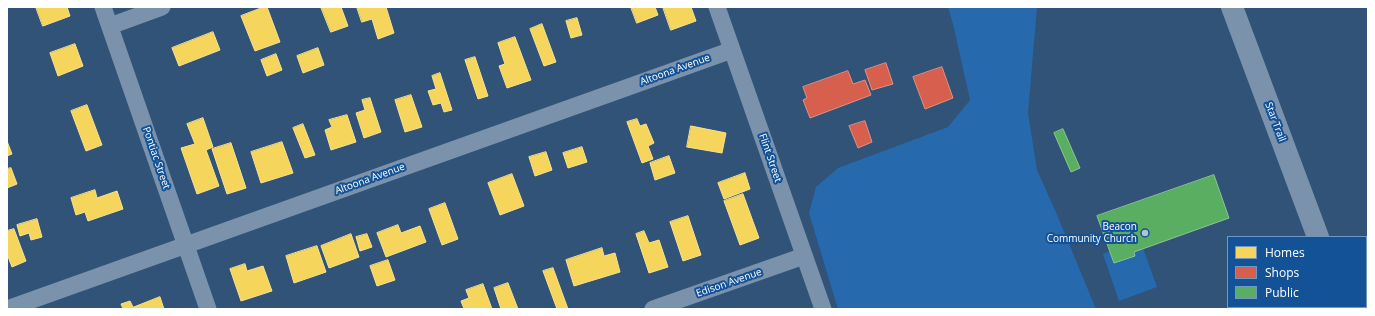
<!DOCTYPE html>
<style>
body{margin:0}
#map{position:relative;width:1375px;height:316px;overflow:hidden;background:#315378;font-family:"Open Sans",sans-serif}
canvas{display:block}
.frame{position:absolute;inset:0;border:8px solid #fff;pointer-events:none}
.legend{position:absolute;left:1227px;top:236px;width:140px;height:72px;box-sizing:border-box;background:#135296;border:1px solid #7197c0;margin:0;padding:5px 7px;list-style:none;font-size:12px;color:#fff}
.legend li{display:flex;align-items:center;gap:8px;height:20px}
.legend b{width:20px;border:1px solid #7197c0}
</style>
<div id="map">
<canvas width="1375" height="316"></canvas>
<div class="frame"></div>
<ul class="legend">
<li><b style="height:11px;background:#f6d55c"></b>Homes</li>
<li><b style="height:11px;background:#d6604d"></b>Shops</li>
<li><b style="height:11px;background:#5aae61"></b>Public</li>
</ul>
</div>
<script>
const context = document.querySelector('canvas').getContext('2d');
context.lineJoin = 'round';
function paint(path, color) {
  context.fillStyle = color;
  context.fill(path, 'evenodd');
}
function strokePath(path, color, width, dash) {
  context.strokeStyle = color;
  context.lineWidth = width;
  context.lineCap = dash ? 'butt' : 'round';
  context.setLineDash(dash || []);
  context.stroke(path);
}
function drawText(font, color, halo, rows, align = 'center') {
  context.font = font + ' "Open Sans",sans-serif';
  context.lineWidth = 4;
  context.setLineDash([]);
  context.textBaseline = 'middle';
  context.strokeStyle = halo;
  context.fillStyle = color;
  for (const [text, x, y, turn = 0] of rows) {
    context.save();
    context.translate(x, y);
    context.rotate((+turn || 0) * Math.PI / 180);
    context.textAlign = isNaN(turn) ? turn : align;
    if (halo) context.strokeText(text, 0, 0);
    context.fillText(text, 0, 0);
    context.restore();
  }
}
const green = new Path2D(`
 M948,7H1037L1028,113L1037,170L1055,210L1096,309H838L809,213L816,187L838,168L948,127L970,100L953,24Z
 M1143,248L1157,287L1119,301L1103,254L1110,251L1114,263L1135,256L1134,252Z`);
const homes = new Path2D(`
 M36,7H67L70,16L43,26Z
 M264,7H267L280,42L255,51L241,16Z
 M321,7H341L348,26L331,32Z
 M357,7H386L394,33L378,39L372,19L362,22Z
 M631,7H655L658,15L637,23Z
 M663,7H691L696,21L671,30Z
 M577,18L582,35L571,38L566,21Z
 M542,24L556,62L544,66L530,29Z
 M213,32L220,50L179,66L172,48Z
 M515,37L531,80L507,88L499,66L505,64L498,43Z
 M75,44L83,66L58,76L50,53Z
 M318,48L324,65L303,73L297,56Z
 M276,54L282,70L267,76L261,60Z
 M475,57L488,96L478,99L465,60Z
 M440,73L452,110L444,112L441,103L433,105L428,91L436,89L432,76Z
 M411,95L422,127L405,132L395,100Z
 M370,98L381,132L364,138L356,113L365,110L362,100Z
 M87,105L102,145L86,151L71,111Z
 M347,115L356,142L331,150L325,130L332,127L329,120Z
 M203,118L213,147L206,150L219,186L197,194L181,148L195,144L187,124Z
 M637,119L640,126L646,124L654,143L648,146L653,159L642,163L627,122Z
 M303,124L315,155L305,158L293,128Z
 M691,126L726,133L722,153L687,147Z
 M7,141L12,154L7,156Z
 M282,142L293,173L261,183L251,152Z
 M231,143L246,188L227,194L212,149Z
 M582,147L587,162L568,168L563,153Z
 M546,152L552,170L535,176L529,157Z
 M669,156L675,173L655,180L650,163Z
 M11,168L17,184L7,188V169Z
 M745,173L750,189L724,199L718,183Z
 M512,174L524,206L500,215L488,183Z
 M95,190L97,198L117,191L123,209L88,221L85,212L76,215L71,198Z
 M743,194L759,238L740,245L724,201Z
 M445,203L458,239L442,245L429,209Z
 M688,216L701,255L683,261L670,222Z
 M37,219L42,237L31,240L29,233L20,236L17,225Z
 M398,225L401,233L420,226L426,242L386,257L377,233Z
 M14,229L26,261L12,267L7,254V231Z
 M644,231L649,243L659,240L668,267L649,273L636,234Z
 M351,234L359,257L329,268L321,246Z
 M367,234L372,247L360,251L356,237Z
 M317,246L326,272L294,283L286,256Z
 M602,248L604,256L615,253L620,272L574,286L566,260Z
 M388,260L395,280L377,286L370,266Z
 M245,264L247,271L263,266L272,291L241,301L230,269Z
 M553,268L568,309H557L543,271Z
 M508,283L518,309H501L494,288Z
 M483,284L492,309H464L461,301L469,298L466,290Z
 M160,297L164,309H123L121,304L130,301L133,307Z`);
const shops = new Path2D(`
 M886,63L893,84L872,90L865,70Z
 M942,67L953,98L925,109L913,77Z
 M848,71L853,84L865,80L871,95L810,118L803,100L807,98L803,87Z
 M865,121L872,142L858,148L849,126Z`);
const public = new Path2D(`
 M1063,129L1080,168L1071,172L1054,133Z
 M1214,175L1229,218L1134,252L1135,256L1114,263L1097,216Z`);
const minor = new Path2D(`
 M103,7L208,309
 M717,7L823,309
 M110,26L162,7
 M7,309L732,50
 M653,309L804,256`);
const tertiary = new Path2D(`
 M1232,7L1318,237
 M1344,307V309`);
const primary = new Path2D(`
 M1366,295L1368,294
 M1324,309L1330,307`);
const markers = [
 [1145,233,4,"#b7c3d0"]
];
const streetNames = [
 ["Altoona Avenue",675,70,-20],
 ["Star Trail",1275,122,69],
 ["Pontiac Street",156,158,71],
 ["Flint Street",770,158,71],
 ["Altoona Avenue",370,179,-20],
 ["Edison Avenue",729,283,-19]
];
const poiNames = [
 ["Beacon",1137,227],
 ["Community Church",1137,239]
];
paint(green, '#2769ad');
paint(homes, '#f6d55c');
strokePath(homes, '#f9e28d', 1);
paint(shops, '#d6604d');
strokePath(shops, '#e29082', 1);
paint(public, '#5aae61');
strokePath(public, '#8cc690', 1);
strokePath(minor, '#7a92ab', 17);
strokePath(tertiary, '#7a92ab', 22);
strokePath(primary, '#788fa9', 22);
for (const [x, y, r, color] of markers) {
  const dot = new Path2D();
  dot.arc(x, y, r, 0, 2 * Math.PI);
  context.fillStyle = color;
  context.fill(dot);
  strokePath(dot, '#135296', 1.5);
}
drawText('10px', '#fff', '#135296', streetNames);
drawText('10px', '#fff', '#135296', poiNames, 'right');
</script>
